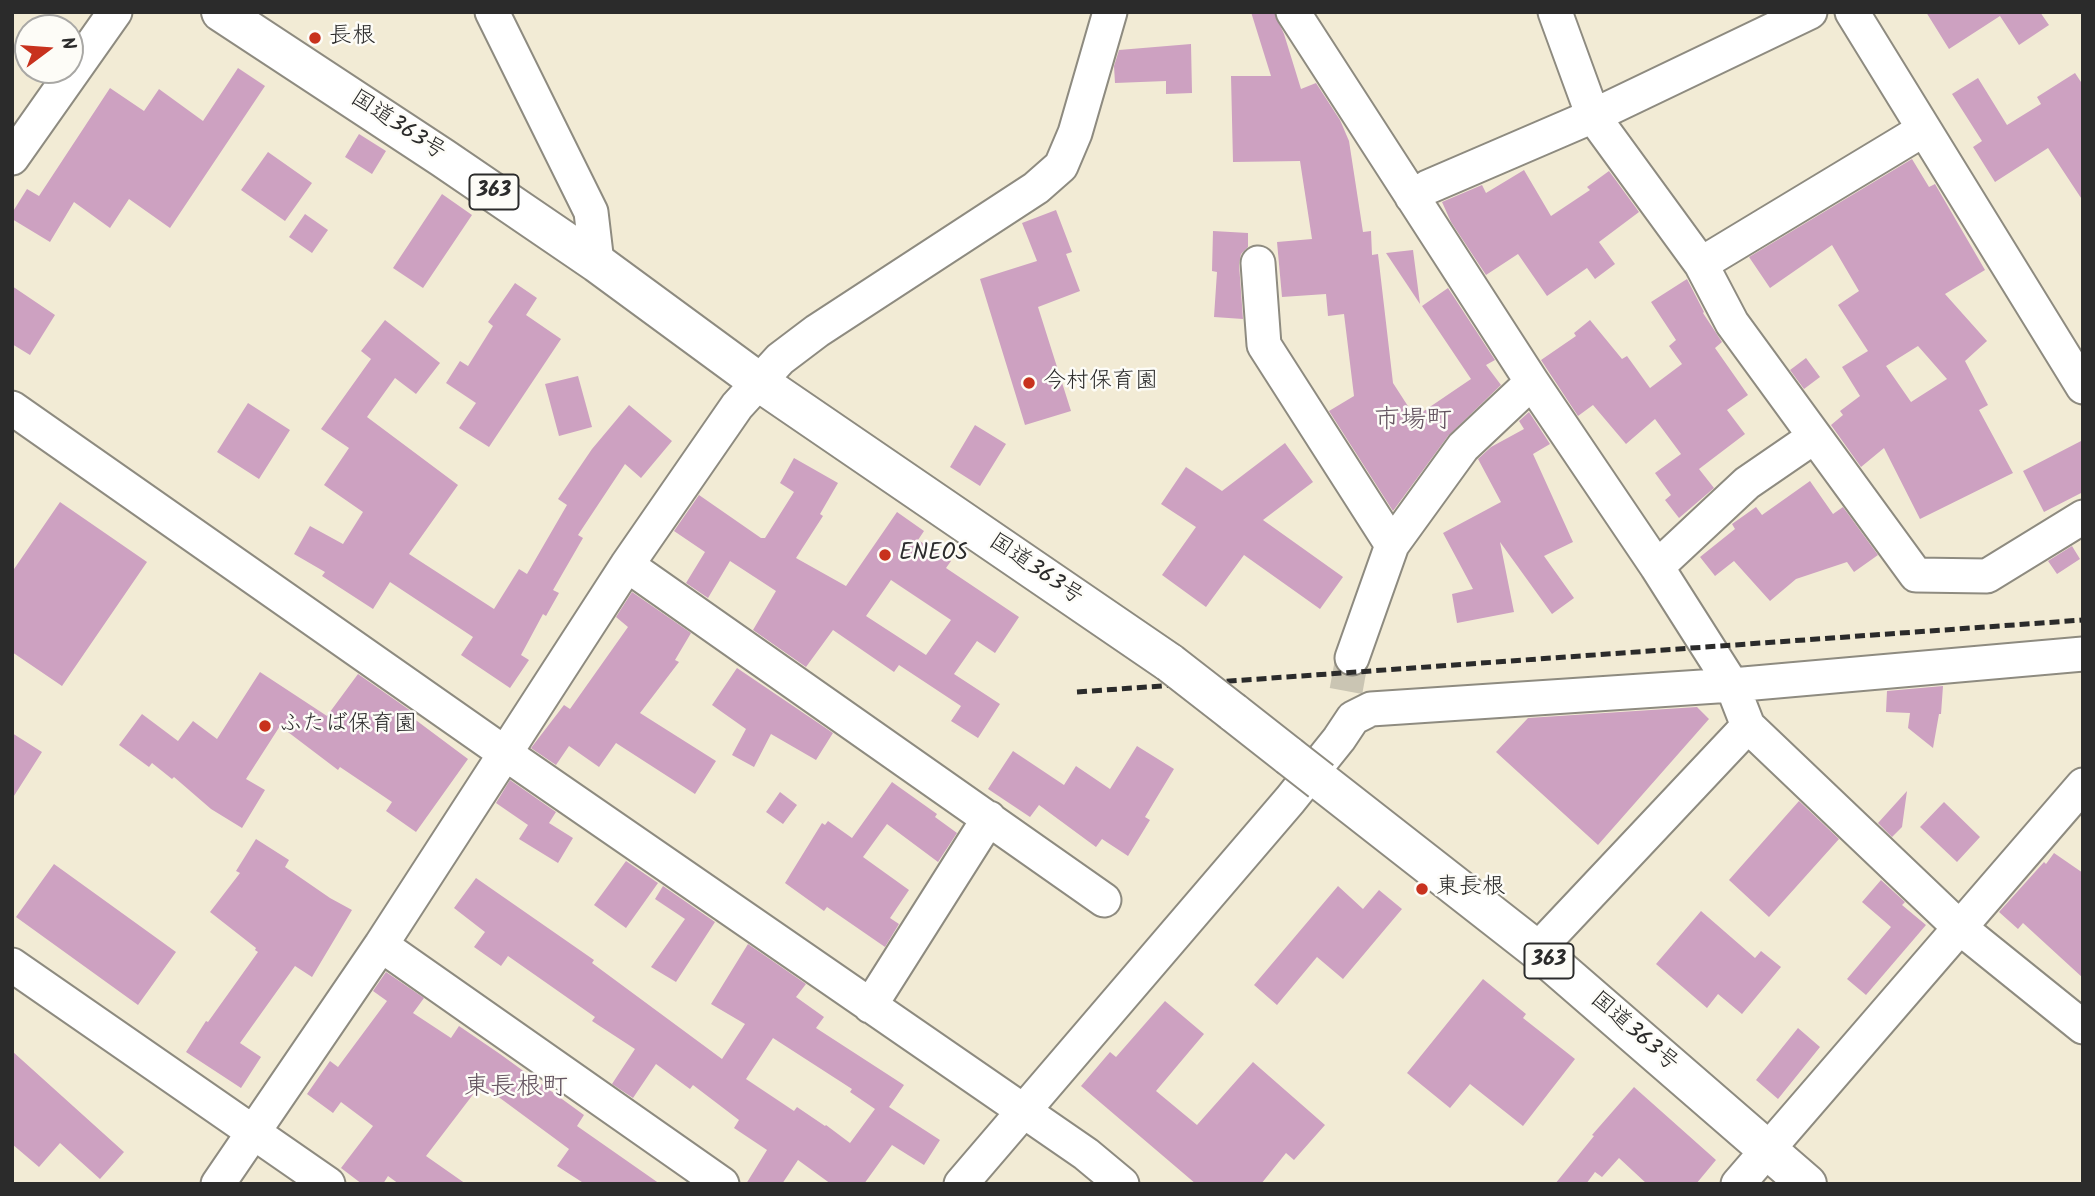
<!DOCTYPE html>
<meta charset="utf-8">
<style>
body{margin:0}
#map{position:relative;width:2095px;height:1196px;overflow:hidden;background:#f2ebd5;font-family:Kalam,sans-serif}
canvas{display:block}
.frame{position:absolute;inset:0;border:14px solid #2b2b2b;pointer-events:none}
.north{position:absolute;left:14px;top:14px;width:70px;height:70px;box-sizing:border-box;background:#fdfcf7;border:2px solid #a9a8a5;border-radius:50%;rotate:74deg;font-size:19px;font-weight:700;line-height:28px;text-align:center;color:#2b2b2b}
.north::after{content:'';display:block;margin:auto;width:24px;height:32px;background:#c8321e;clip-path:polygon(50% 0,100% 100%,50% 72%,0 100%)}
</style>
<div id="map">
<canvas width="2095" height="1196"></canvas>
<div class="frame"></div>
<div class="north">N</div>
</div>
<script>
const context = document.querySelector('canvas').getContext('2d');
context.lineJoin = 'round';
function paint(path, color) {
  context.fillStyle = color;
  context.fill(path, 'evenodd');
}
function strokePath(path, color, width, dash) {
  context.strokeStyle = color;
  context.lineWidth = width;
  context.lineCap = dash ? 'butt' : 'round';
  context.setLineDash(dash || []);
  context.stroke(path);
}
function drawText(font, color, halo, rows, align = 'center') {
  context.font = font + ' Kalam,"Klee One",sans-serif';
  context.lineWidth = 5;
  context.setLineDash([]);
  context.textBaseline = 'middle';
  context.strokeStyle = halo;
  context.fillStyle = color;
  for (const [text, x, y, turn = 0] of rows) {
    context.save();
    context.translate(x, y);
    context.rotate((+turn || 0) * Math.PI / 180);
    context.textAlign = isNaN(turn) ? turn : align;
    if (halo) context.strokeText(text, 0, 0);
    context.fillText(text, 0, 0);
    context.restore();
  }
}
const building = new Path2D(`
 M1251,12H1274L1284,34L1301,89L1316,83L1340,120L1349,141L1363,232L1371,231L1372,255L1378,254L1393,383L1415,417L1471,379L1422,306L1448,288L1495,360L1486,365L1501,385L1448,436L1393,511L1329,411L1354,396L1344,314L1328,316L1326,294L1282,297L1277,242L1312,239L1300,161L1233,162L1231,76H1271Z
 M1926,12H2040L2049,25L2019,45L2000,16L1949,49Z
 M1191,44L1192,93L1166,94V81L1115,83L1114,66L1119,50Z
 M238,68L265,86L170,228L129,199L110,228L74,202L50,242L12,219V213L27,189L39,196L110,88L144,111L159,89L203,121Z
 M2075,73L2083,85V201L2048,148L1995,182L1973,147L1982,141L1952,94L1978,78L2007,125L2041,104L2037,97Z
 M359,134L386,151L372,174L345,157Z
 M268,152L312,183L285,221L241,190Z
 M1912,159L1929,187L1935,184L1985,270L1945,294L1987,341L1965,361L1988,405L1979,410L2013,473L1920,519L1884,448L1861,467L1831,425L1843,415L1840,411L1860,396L1842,367L1868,351L1838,305L1859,291L1832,245L1770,288L1749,257ZM1918,346L1947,379L1911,402L1886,366Z
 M1524,170L1551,216L1590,190L1587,187L1609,171L1639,212L1599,242L1615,264L1595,279L1587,268L1547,296L1518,254L1486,275L1451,222L1442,202L1482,185L1486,193Z
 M442,194L472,215L423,288L393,268Z
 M1056,210L1072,252L1066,254L1080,291L1038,307L1071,411L1025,425L980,279L1037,261L1022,223Z
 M305,214L328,230L312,253L289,237Z
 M1213,231L1248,233V247L1241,254L1239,264L1243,319L1214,317L1217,272L1212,271Z
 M1413,250L1420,304L1386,253Z
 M1687,279L1704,312L1703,313L1722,342L1715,348L1748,395L1727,410L1745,434L1699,469L1714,488L1679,518L1665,500L1671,495L1655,473L1681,454L1655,419L1626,444L1593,405L1578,416L1541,360L1576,336L1574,333L1590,320L1622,359L1627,356L1650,388L1682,364L1669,346L1676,340L1651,302Z
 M515,283L537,298L526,315L561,339L489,447L459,428L476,403L446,383L460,361L468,366L493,326L488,322Z
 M12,286L55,315L30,355L12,344Z
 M385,320L440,363L416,394L395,378L367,417L458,485L409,554L494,609L519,569L527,574L567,505L558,499L592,449L629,405L672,441L641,478L625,464L578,535L583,538L553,590L559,593L546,616L543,614L521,655L529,660L510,688L461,655L473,637L390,582L373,609L322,576L325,572L294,554L310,526L343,544L363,512L324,485L349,448L321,429L371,359L361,351Z
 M1806,358L1820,377L1804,389L1790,370Z
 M578,376L592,427L559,436L545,384Z
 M248,403L290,430L259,479L217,452Z
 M1529,412L1550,444L1533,454L1573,542L1544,556L1574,598L1552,614L1500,542L1514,612L1457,623L1452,594L1473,589L1443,533L1501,502L1478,459L1491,447L1524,429L1519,421Z
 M975,425L1006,444L980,486L950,467Z
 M2083,440V492L2044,512L2023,471Z
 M1285,443L1313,482L1263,520L1343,577L1320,609L1244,555L1206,607L1162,575L1196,527L1161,504L1186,467L1222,491Z
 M794,458L838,483L820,514L823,516L796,558L846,586L897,512L924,531L918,540L951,561L946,568L1019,617L995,653L977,641L954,674L1000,704L978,738L951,721L961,706L899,665L894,672L833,630L806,667L753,630L776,591L730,561L708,598L686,583L705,552L674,531L699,495L761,538H765L794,492L780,483ZM891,580L951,620L926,655L866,616Z
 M1810,481L1833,514L1843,507L1878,555L1854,572L1847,562L1796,579L1770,601L1734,561L1715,576L1700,557L1735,529L1732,524L1756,507L1762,515Z
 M60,502L147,562L62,686L12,652V572Z
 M2072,546L2080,559L2057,574L2048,561Z
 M632,592L691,633L675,660L679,662L640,713L716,761L695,794L616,743L599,767L569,746L556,765L531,748L564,705L570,709L628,627L616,617Z
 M737,668L833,733L816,760L771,734L754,767L732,755L746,729L712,705Z
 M260,672L327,716L358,674L411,711L409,715L468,759L416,832L386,811L392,802L340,767L338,770L280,726L246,779L265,790L242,828L211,809L174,777L172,779L152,763L149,767L119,745L142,714L178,741L193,721L217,739Z
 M1943,686L1941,714H1939L1933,748L1908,728L1910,713L1886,712L1887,691Z
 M1697,707L1709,719L1598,845L1496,752L1528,718Z
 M12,733L42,752L12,799Z
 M1137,746L1174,769L1145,817L1150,820L1128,856L1102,839L1096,847L1039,805L1030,817L988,789L1013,751L1064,785L1076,766L1110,789Z
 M510,780L556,812L549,823L573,838L558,863L519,839L528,825L496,803Z
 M892,782L937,814L935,817L957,833L938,862L887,824L863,857L909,890L890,918L899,924L885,947L827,907L824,911L785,883L822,823L825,825L828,821L852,838Z
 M1907,791L1902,827L1892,837L1878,823Z
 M780,792L797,805L783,824L766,812Z
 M1799,801L1839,839L1769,917L1729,880Z
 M1944,802L1980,837L1957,862L1920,827Z
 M256,839L289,860L285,867L330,898L352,910L312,977L295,966L240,1043L261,1057L241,1088L186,1052L206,1021L208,1022L258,952L255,950L256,948L210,912L240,873L236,871Z
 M2054,853L2083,873V978L2023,923L2018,929L1999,912L2044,862L2046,864Z
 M626,861L658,883L626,928L594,905Z
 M54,864L176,952L138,1005L16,917Z
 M476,878L594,960L592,963L722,1059L745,1024L711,1004L748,944L806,984L796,997L824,1017L816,1028L904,1085L889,1107L940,1140L924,1165L892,1145L864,1184H831L798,1160L782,1184H746L767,1150L734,1128L739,1120L693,1085L690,1089L656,1064L633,1098L612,1084L635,1049L592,1021L595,1017L508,956L501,966L474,947L485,932L454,908ZM773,1038L852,1089L850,1092L875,1109L850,1143L826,1125L825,1126L797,1107L794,1111L746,1079Z
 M1881,880L1905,902L1902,905L1926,925L1866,995L1847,979L1891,927L1862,902Z
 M663,886L715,922L676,982L651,967L685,919L655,899Z
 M1338,886L1363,909L1379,890L1402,909L1343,979L1317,957L1277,1005L1254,985Z
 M1701,911L1755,958L1761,951L1781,967L1742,1014L1718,994L1707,1008L1656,964Z
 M386,972L424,998L413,1013L451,1038L459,1026L500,1054L584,1115L577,1126L660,1184H585L557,1166L569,1149L481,1084L426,1156L466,1184H399L388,1176L383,1184H362L341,1168L373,1126L341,1102L333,1113L307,1094L330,1061L338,1067L387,1001L373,991Z
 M1483,979L1526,1014L1523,1018L1575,1059L1523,1126L1470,1084L1450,1108L1407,1073Z
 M1165,1001L1204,1034L1156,1091L1197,1125L1253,1062L1325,1125L1294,1160L1286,1153L1261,1184H1196L1081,1086L1110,1052L1116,1057Z
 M1798,1028L1820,1047L1778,1099L1756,1080Z
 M12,1051L124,1152L100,1179L60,1143L39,1167L12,1144Z
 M1634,1087L1716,1160L1696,1184H1647L1619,1158L1602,1177L1595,1172L1586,1184H1555L1594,1136L1592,1135Z`);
const minorTunnel = new Path2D(`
 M1346,691L1352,658`);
const minor = new Path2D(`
 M492,12L591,212L597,263
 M1293,12L1532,382L1657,567L1732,685L1748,726L1959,927L2083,1027
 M1555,12L1593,116L1701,264L1732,323L1916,575L1987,576L2083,517
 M1852,12L2083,387
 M12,158L115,12
 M1412,197L1428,187L1593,116L1810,12
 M1258,263L1264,345L1392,545
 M1701,264L1923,130
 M12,408L506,754L1086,1154L1122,1184
 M627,565L1104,900
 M1657,567L1747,483L1814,437
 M1352,658L1392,545L1463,447L1532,382
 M381,945L722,1184
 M1537,950L1748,726
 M12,965L328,1184
 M870,1006L989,818
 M218,1184L381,945L627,565L737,406L780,359L817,331L1036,188L1061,166L1075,133L1110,12
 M961,1184L1290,800L1339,739L1353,718L1371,709L1732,685L2083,654
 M1738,1184L2083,785`);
const highway = new Path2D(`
 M221,12L443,158L597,263L759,382L1170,663
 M1233,712L1289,756
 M1321,781L1537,950L1807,1184`);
const rail = new Path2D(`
 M1077,692L2083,620`);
const highwayBridge = new Path2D(`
 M1170,663L1233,712
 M1289,756L1321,781`);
const markers = [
 [315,38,7,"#c8321e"],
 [1029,383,7,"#c8321e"],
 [885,555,7,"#c8321e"],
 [265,726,7,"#c8321e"],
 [1422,889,7,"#c8321e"]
];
const shields = [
 [494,192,49],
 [1549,961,49]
];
const shieldNames = [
 ["363",494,192],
 ["363",1549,961]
];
const poiNames = [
 ["長根",329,38],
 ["今村保育園",1043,383],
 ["ENEOS",899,555],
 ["ふたば保育園",279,726],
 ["東長根",1436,889]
];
const streetNames = [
 ["国道363号",397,127,33],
 ["国道363号",1035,571,34],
 ["国道363号",1633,1033,41]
];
const quarterNames = [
 ["市場町",1413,423],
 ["東長根町",516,1090]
];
paint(building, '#cda1c1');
strokePath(minorTunnel, '#cac5b3', 33, [33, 17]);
strokePath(minor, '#8e8b80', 37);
strokePath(highway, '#8e8b80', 42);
strokePath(minor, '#fff', 33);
strokePath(highway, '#fff', 38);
strokePath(rail, '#2b2b2b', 5, [10, 5]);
strokePath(highwayBridge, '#8e8b80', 42, []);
strokePath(highwayBridge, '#fff', 38);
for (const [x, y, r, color] of markers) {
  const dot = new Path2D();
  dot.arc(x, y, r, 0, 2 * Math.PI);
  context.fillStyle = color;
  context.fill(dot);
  strokePath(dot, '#fdfcf7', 2.5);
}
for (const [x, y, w] of shields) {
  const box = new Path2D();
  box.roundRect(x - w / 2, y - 17.5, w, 35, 5);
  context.fillStyle = '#fdfcf7';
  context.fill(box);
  strokePath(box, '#2b2b2b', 2);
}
drawText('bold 21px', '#2b2b2b', null, shieldNames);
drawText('23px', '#2b2b2b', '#fdfcf7', poiNames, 'left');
drawText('23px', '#2b2b2b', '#fdfcf7', streetNames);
drawText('26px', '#645460', '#fdfcf7', quarterNames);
</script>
